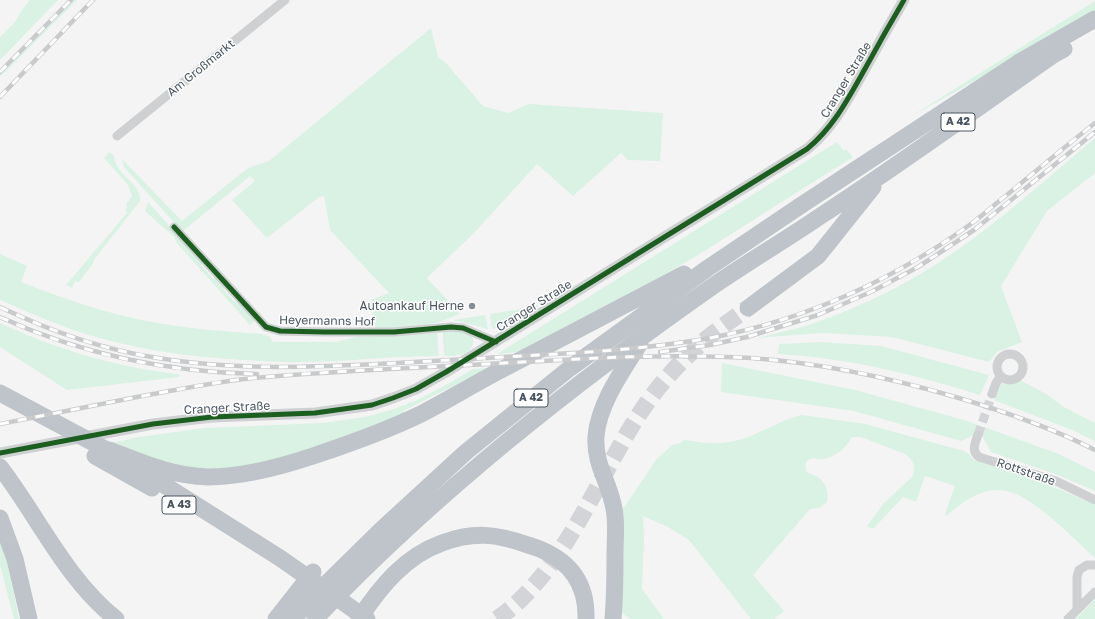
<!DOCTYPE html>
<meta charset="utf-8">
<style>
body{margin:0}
canvas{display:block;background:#f4f4f4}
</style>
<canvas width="1095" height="619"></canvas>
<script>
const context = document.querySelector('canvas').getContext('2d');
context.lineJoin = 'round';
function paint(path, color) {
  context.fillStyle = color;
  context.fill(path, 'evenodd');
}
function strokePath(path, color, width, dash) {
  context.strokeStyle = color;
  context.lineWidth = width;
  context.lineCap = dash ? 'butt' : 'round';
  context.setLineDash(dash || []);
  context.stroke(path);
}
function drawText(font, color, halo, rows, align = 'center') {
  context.font = font + ' "Golos Text",sans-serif';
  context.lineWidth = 3;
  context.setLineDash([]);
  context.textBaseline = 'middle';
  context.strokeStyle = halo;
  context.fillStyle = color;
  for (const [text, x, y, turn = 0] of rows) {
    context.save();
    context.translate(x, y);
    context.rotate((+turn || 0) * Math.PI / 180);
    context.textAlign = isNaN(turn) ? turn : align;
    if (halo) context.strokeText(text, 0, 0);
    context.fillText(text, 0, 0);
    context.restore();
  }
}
const green = new Path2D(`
 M30,0H58L0,60V37L15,22L22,10Z
 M73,0H77L0,77V75Z
 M1095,1V12L1000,67L910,117Z
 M431,28L438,57L445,62L483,106L508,113L529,104L663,113L660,161L628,160L621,153L573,196L537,164L474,233L427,278L460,314L436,323L401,329H376L371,300L389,293L330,230L324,196L319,197L267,238L232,200L255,181L250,176L183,231L180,229L124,167L122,159L182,221L248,168L269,161Z
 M1095,138V173L1047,211L1001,286L1022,342L997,352L989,362L892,337L823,333L756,338C777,333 798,329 818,322C853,309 891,292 922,273C985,235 1039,185 1095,138Z
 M837,142L844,151L846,149L853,157L698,255L660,277L518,352L497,354Z
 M109,152L113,154C114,159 116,165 119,169C126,179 142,188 140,201L93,261L94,262L79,282L75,281L72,288L66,285L127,213L126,210L127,207L126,204L132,196L128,185L104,158Z
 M148,202L203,263L201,265L213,278L216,277L225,287L223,289L235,302L237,301L254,320L252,324L250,325L176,242L174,237L145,211Z
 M0,254L27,266L21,282C71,302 123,319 177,326C205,330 234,332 262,334L270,337L273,342H336L356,337L437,333L439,356C387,356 336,363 285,362C230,360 173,356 119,343C78,334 39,317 0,300Z
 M536,304L538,307C523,316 510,326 492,329L490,314L528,308Z
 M485,315L488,329L453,320Z
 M0,323C56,349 116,367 176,374L180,375L179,377L67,390L0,347Z
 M463,331C465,333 469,334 471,336C478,344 467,354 460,355C455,356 449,356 444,356L443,332Z
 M821,342L881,346L989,375L980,395C912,374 849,358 778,354L779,344Z
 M722,363L855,390L964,420L1059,454L1095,472V491L1058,475L991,452L983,437L974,435L961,441L854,411L721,392Z
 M489,368L403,411L404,413L388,421L281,460L218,470L178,467L112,443L139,437L205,428L323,423L365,417L394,409L415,401L444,386L473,369Z
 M1020,380L1048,395L1062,406L1095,423V441L1072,430L994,400L1001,383L1007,384Z
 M802,415L865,424L964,451L969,454L971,457L974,460C1015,473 1056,486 1095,505V558C1074,539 1034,497 1007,491C985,486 962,501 947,516L945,514L955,486L925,476L916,502L903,497L874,528H870L867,526L884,503L912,477C916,468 914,460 905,454L861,437H852C846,448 836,457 823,459C819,460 814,457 810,459C804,461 805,467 807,472C810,474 813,475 816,476C826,481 829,492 827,502L819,508L810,509L753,575L784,611L774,619H751L689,540L668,527L643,516L644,537L642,589L664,619H631L620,612L619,511L625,506L656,460L672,445L681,443L684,440C699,442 715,445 730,442C755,438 776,421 802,415Z
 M0,535L7,559L19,619H14L0,565Z
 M1095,599V619H1076Z`);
const minorTunnel = new Path2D(`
 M978,435L992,394`);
const motorwayTunnel = new Path2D(`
 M497,619C563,573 595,483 638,416C656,388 679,362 704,341C718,329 733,319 748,308`);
const minor = new Path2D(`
 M117,136L285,0
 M174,227L266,327L280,331L325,332H394L451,327L463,328L496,342
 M997 367a13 13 0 1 1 26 0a13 13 0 1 1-26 0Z
 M992,394L996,383L1000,377
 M978,435C975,443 971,451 979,457L1056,481L1095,500
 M1077,609V577L1079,570L1087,565H1095
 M1068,619L1095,592`);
const tertiary = new Path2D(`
 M0,453L153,424L212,417L315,413L372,405L393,398L416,389L446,372L807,149C834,127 849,97 866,67C878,45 891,22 904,0`);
const motorway = new Path2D(`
 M748,308L818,256L873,187
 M0,393L118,456
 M109,450C143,463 172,476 208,477C244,477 280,467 313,456C349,444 386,431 421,414C448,400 474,384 501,370C562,338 623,306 684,274
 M95,456L152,488
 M0,467C39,518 66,579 116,619
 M142,471L280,558L367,619
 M0,518L15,559L29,619
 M276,619L313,572
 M293,619L328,582L381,530L466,452L570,368L708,268L800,206L1018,63L1095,19
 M315,619C435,493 573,384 716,284C751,260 787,239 822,215C900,164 976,109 1053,55L1064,49
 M359,619C380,587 405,556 442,543C474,531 497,534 528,545C533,547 538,548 542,550C572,563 587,586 586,619
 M613,619C615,597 615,574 615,552C615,538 617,523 614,509C610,483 594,465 596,436C599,403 623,370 640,343`);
const rail = new Path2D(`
 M0,72L71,0
 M0,97L93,0
 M0,307C50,331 104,350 158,358C237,371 317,367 397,363C461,359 526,356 590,352C630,349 671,345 710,338C804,320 891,281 968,226C982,216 995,204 1008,194C1037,170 1066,146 1095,123
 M0,317C83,355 167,372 257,374
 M660,352L710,345L747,337L818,315L873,291L918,267L974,230L1095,132
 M0,424C46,415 92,406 137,397C176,390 214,382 253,378C331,371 410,368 488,364C576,359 663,353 751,358C822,363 891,378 959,398C1006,412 1052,428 1095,450`);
const cycleway = new Path2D(`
 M174,227L266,327L280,331L325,332H394L451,327L463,328L496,342
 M0,453L153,424L212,417L315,413L372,405L393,398L416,389L446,372L807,149C834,127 849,97 866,67C878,45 891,22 904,0`);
const markers = [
 [472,306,4,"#868d94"]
];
const shields = [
 [958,122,34],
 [531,398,34],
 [179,505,34]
];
const shieldNames = [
 ["A 42",958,122],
 ["A 42",531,398],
 ["A 43",179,505]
];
const streetNames = [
 ["Am Großmarkt",201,68,-39],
 ["Cranger Straße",846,80,-59],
 ["Cranger Straße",534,306,-32],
 ["Heyermanns Hof",327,321,1],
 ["Cranger Straße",227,408,-3],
 ["Rottstraße",1026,472,19]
];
const poiNames = [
 ["Autoankauf Herne",464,306]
];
paint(green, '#d9f2e3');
strokePath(minorTunnel, '#d2d4d7', 9, [9, 4.5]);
strokePath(motorwayTunnel, '#d2d4d7', 17, [17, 8]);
strokePath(minor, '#ced0d2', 9);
strokePath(tertiary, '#ced0d2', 11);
strokePath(motorway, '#bec4c9', 17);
strokePath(rail, '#c9cacc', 4.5);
strokePath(rail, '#fff', 3, [9]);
strokePath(cycleway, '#1b5e20', 5);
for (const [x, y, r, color] of markers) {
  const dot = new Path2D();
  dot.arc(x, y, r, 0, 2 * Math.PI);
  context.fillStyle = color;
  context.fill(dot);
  strokePath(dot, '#fff', 1.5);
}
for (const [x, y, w] of shields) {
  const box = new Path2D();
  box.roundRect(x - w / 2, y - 9, w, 18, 3);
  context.fillStyle = '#fff';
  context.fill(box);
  strokePath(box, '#4a5661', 1);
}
drawText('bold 11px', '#4a5661', null, shieldNames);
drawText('12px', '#4a5661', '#fff', streetNames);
drawText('12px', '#4a5661', '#fff', poiNames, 'right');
</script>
